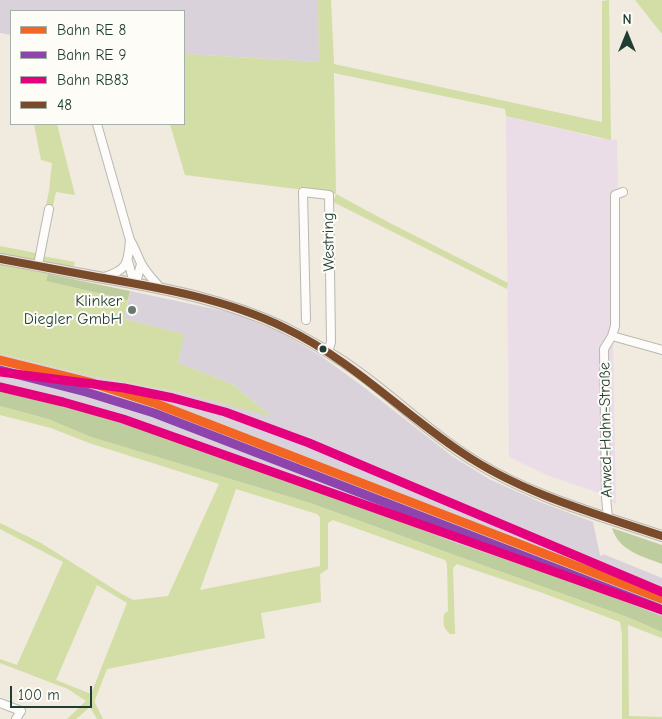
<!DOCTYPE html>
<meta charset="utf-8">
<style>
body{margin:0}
#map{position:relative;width:662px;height:719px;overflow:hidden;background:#f0eadf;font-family:"Comic Neue",sans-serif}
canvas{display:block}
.legend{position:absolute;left:10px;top:10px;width:175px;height:115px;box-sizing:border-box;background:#fdfcf7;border:1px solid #a4b0a9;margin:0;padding:6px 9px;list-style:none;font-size:15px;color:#1f3d34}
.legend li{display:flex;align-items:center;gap:10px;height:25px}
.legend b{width:25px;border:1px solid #a4b0a9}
.north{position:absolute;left:602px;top:10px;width:50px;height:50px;-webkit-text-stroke:4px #fdfcf7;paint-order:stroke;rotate:0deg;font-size:14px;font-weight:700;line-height:20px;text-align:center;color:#1f3d34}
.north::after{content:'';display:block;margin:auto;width:18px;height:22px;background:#1f3d34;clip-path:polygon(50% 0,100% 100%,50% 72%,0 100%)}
.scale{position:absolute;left:10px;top:686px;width:82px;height:22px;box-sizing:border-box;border:2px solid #1f3d34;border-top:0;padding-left:6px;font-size:15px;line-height:18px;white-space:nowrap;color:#1f3d34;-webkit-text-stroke:4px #fdfcf7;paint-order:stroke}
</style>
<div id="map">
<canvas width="662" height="719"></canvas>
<ul class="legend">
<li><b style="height:6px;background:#f26522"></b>Bahn RE 8</li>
<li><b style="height:6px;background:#8e44ad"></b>Bahn RE 9</li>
<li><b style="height:6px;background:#e5007d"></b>Bahn RB83</li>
<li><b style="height:6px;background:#7a4b2a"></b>48</li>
</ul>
<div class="north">N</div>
<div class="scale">100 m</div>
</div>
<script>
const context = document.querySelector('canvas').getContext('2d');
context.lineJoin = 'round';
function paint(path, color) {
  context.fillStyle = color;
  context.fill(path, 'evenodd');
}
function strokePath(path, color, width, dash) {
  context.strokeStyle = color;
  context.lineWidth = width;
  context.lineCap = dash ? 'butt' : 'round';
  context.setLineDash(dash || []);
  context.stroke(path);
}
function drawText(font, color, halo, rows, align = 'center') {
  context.font = font + ' "Comic Neue",sans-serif';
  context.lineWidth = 4;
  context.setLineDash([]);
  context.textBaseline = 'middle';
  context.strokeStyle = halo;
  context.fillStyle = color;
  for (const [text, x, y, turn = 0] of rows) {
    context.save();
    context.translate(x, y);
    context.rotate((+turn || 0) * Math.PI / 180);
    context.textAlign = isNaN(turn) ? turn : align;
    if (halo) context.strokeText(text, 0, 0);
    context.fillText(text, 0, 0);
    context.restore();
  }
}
const built = new Path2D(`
 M506,116L598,138L617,140L620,328L613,341L616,504L599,493L549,476L509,457Z`);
const industrial = new Path2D(`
 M0,0H318L319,62L184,54V11H11V35L0,33Z
 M130,291L233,313L284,334L321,356L361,385L452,456L489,479L540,502L593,522L600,555L602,556L603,554L662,578V616L590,588L451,541L359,505L134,427L0,388V354L95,377L178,392L270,415L232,384L178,363L183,334L125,319Z`);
const green = new Path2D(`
 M318,0H331L334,64L602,122V1L609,0L611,140L506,116L505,109L334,73L336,194L388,222L508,283L507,289L333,202L336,194L185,175L170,124H184V54L319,62Z
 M635,0H662V34Z
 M34,124H57L75,195L56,192L42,256L75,262L70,278L48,274L46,281L128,300L125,319L184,334L178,363L232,384L271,416L178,392L95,377L0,354V246L36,253L49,191L52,163L41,160Z
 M0,406L48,419L91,437L310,503L627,617L662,632V638L628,625L629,716L662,717V719H622V635L620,622L540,592L457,564L453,568L455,634H450C443,628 443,623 444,614L448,611L447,564L445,560L333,520L328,523V569L320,574L321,602L261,613L265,638L107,669L95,700V703L103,719H97L90,707L76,719H67L86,701L68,689L0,663V659L17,665L63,562L0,529V523L41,543L120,593L133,600L168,596L219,484L89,443L51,428L0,415ZM236,489L317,514L320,517V566L200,590ZM97,585L127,603L91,694L56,680Z`);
const forest = new Path2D(`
 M48,274L130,291L128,300L46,281Z
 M0,388L54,403L134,427L359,505L451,541L590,588L662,616V632L627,617L310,503L91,437L48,419L0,406Z
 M612,528L662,545V564C642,556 619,551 612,528Z`);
const minor = new Path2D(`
 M97,124L130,240C135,248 137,255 141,263C146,273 154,280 161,289
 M128,261L134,283
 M38,265L49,209
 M104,277C128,270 128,263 130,240
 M134,283L137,279L141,264
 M306,320L303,192L329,195L331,342L328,352
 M612,336L615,326V195L623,192
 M608,518L606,497L604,349L612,336L662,350
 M0,703L21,711L16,719`);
const major = new Path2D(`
 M0,259C35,265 69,272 104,278C168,289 226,300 285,328C312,342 338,357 362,375C401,404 435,437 476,462C533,497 599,515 662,536`);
const bus1 = new Path2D(`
 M0,259C32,265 64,271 97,277C161,288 226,299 285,328C353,361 400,411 461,452C521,493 593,513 662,536`);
const rail1 = new Path2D(`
 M0,360L89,382L157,404L662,599`);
const rail2 = new Path2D(`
 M0,370L86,392L154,413L658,608`);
const rail3 = new Path2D(`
 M0,372L124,388L173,398L225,412L309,443L662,592
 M0,387L63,402L123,419L662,610`);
const markers = [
 [132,310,5,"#687a70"],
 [323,349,4.5,"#1f3d34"]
];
const streetNames = [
 ["Westring",329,242,-91],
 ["Arwed-Hahn-Straße",606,430,-91]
];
const poiNames = [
 ["Klinker",122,301],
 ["Diegler GmbH",122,319]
];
paint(built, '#ebdde8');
paint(industrial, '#dad2db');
paint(green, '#d3dda6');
paint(forest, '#bdcd9e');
strokePath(minor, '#b9b8b1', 10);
strokePath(major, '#b9b8b1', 12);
strokePath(minor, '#fdfcfa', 8);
strokePath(major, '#efe7df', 10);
strokePath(bus1, '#7a4b2a', 8);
strokePath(rail1, '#f26522', 9);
strokePath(rail2, '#8e44ad', 9);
strokePath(rail3, '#e5007d', 9);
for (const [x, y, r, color] of markers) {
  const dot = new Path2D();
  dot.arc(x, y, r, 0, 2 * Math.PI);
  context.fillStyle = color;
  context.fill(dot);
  strokePath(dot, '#fdfcf7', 2);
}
drawText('16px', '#1f3d34', '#fdfcf7', streetNames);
drawText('16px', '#1f3d34', '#fdfcf7', poiNames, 'right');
</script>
